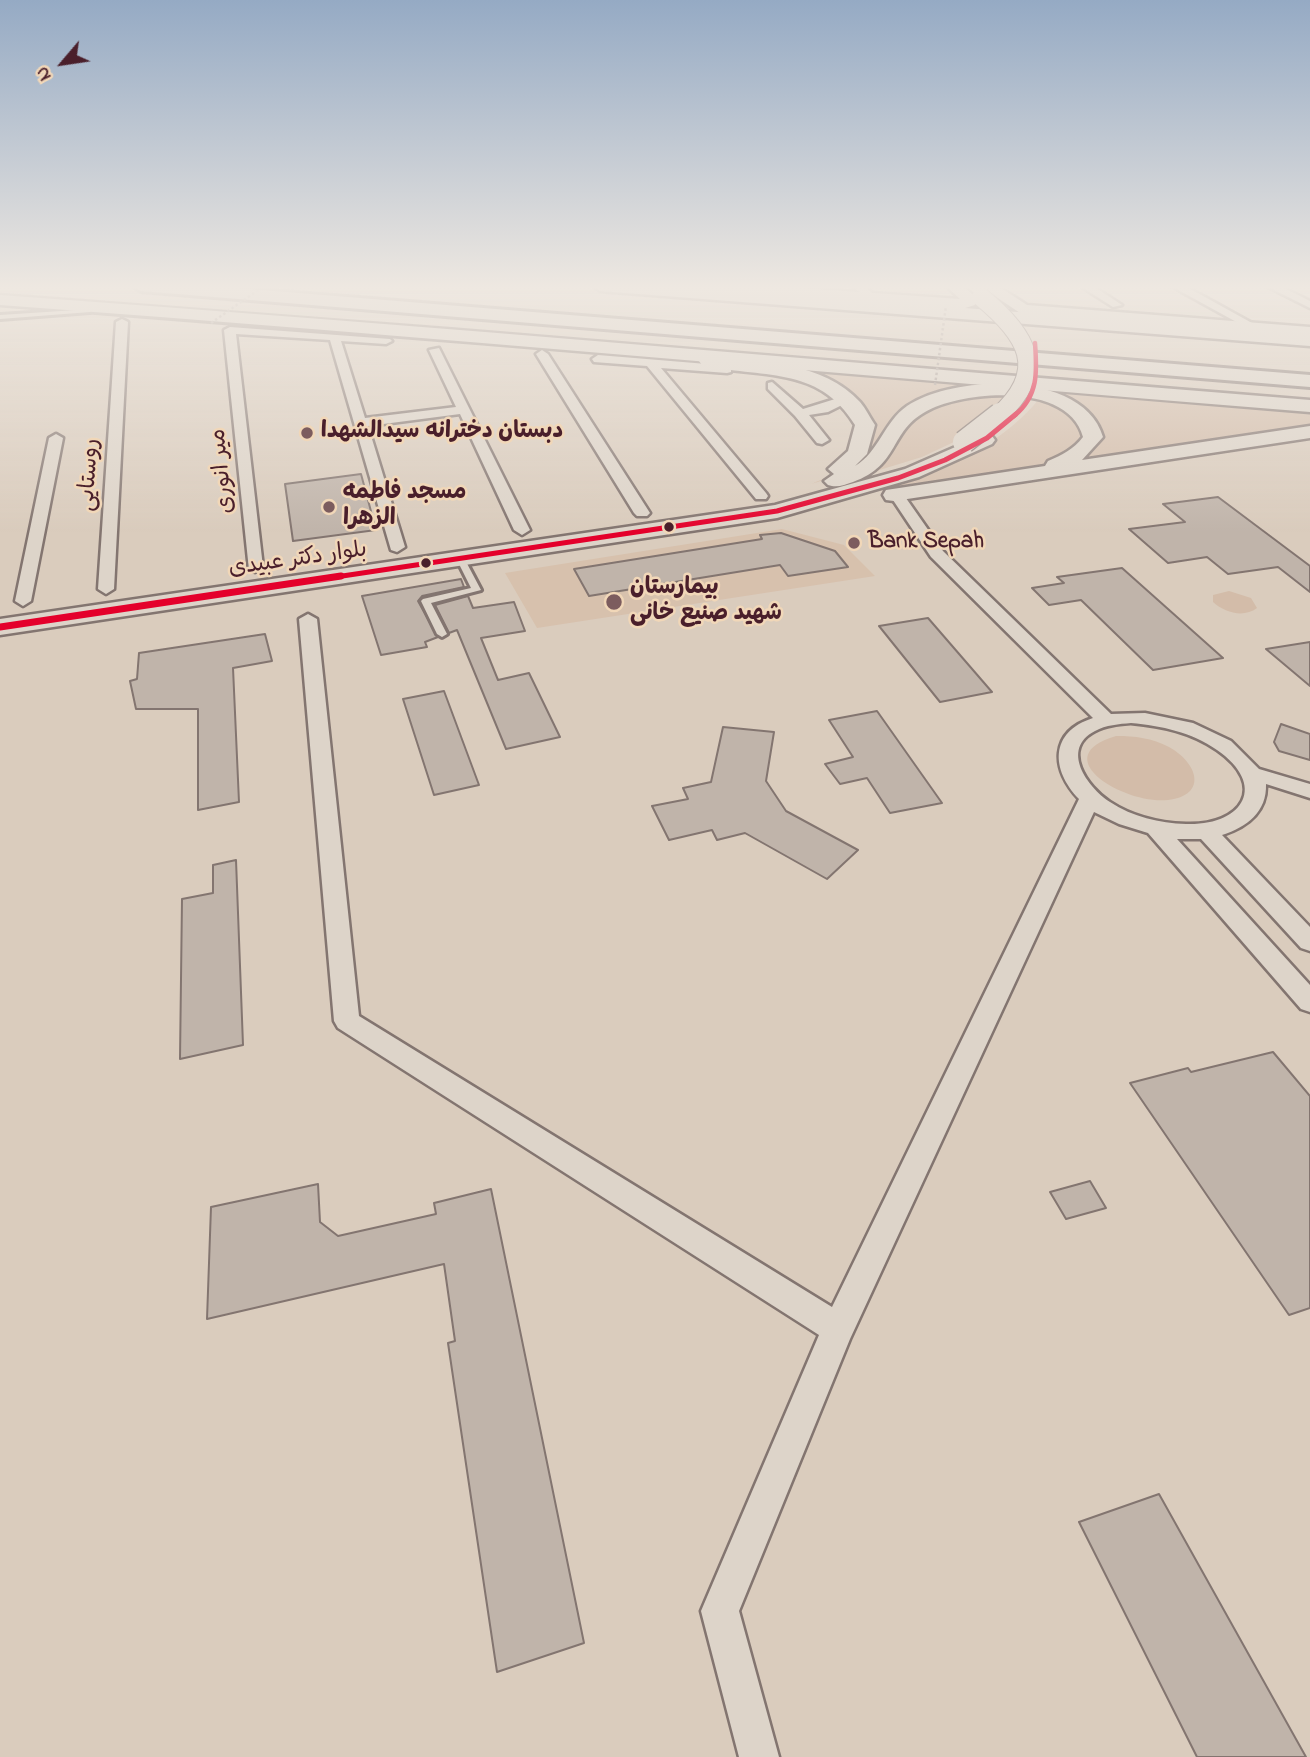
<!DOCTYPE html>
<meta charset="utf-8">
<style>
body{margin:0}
#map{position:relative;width:1310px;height:1757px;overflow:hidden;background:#daccbd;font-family:"Indie Flower",sans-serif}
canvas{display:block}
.north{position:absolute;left:28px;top:28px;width:70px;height:70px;-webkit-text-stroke:5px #f1d7b8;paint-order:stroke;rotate:241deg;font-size:19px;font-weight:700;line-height:28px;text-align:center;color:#4a1f2b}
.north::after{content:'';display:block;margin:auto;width:24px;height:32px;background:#4a1f2b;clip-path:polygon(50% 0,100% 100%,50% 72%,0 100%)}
</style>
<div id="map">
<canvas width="1310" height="1757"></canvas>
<div class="north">N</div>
</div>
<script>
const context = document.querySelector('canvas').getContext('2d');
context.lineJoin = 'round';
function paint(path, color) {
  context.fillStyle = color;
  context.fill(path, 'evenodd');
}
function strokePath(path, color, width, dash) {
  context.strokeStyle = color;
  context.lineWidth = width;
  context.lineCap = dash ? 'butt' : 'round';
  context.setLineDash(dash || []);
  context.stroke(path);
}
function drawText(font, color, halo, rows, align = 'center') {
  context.font = font + ' "Indie Flower","Playpen Sans Arabic",sans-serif';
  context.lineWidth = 5;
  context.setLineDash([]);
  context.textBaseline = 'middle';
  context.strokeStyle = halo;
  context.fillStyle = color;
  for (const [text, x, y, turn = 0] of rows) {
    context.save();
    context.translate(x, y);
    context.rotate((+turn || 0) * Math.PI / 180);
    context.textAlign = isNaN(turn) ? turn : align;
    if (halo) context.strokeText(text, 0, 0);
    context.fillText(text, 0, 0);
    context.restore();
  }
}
const built = new Path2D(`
 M782,529L844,545L875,576L537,628L505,573Z`);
const green = new Path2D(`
 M768,364L981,382L994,386L897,415C886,427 883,447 872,458C858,471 828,479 811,484C836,473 869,463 873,432C875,420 867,408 857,400C840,388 790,373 768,364Z
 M1044,387L1310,411V426L1083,460C1134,424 1075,404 1043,392Z
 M1012,394L956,441L922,457L850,479C873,456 897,423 927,409C954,397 982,395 1012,394Z
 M1040,398L1073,413L1084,434L1082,441L1059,459L1042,465L857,493C926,474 992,456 1040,398Z
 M1229,591L1251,598L1257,608C1244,618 1225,613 1213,602V595Z
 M1116,736C1135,736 1152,738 1169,747C1197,762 1209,795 1168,800C1125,805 1044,757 1116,736Z`);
const building = new Path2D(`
 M361,474L376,530L293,541L285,484Z
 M1218,497L1310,566V592L1278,567L1228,574L1207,557L1168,563L1129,529L1185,522L1163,504Z
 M781,533L835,551L848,567L788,576L780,565L589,596L574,569L762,539L760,535Z
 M1122,568L1223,658L1153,670L1081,600L1049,605L1032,588L1064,583L1057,577Z
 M461,579L464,587L422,596L418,601L438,637L425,642L427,647L381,655L362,596Z
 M468,596L473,608L514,602L525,631L481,638L498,680L529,673L560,737L506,749L457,630L449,633L435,605Z
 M928,618L992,692L940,702L879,626Z
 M265,634L272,661L233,668L239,802L198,810V709H136L130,681L137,679L139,653Z
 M1310,642V686L1266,649Z
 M444,691L479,785L434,795L403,699Z
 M877,711L942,803L890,813L867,778L840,784L825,764L853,757L829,720Z
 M1281,724L1310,734V760L1279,751L1274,742Z
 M723,727L774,732L766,781L786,811L858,850L827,879L745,833L717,840L712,830L669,840L652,806L688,799L683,788L711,782Z
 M236,860L243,1045L180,1059L182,899L213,893V865Z
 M1273,1052L1310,1096V1308L1289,1315L1130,1083L1188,1068L1191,1072Z
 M1090,1181L1106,1208L1066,1219L1050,1192Z
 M318,1184L320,1222L338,1236L436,1214L434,1203L491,1189L584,1643L497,1672L448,1343L455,1341L444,1264L207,1319L211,1207Z
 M1159,1494L1306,1757H1197L1079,1522Z`);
const lane = new Path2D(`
 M92,309L90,312L0,319V315Z
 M457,556H463L481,590L431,603L447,634L442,637L437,634L421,601L423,599L471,588L456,558Z`);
const street = new Path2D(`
 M852,286H864L878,298L869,300Z
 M1080,286H1093L1122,305L1113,307Z
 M1171,286H1185L1261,328L1251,330Z
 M1266,286H1280L1310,301V308Z
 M122,319L128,322L114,589L106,594L98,589L116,322Z
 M230,327L390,339L392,341L386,344L341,341L365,418L456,407L429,350L439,348L530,530L522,535L514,530L460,414L368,426L405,547L397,552L391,550L330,340L236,334L263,567L255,572L249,570L224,330Z
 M542,350L548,354L650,513L647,516H637L634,513L536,354Z
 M598,355L731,366V372L727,373L661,368L766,493L768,496L766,499H756L647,366L594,362L592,359Z
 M772,382L803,409L848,395L854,399L828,412L809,415L829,440L822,444L817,443L795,416L768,389V383Z
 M56,434L63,438L31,601L23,606L15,601L49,438Z
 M896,490L901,491L943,551L1111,714L1145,713L1193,723L1231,741L1259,769L1310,784V798L1266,784C1267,812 1247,827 1222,835L1310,927V951L1301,948L1201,839H1177L1310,985V1012L1301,1009L1148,833L1119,824L1094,812L850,1339L739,1611L779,1757H739L701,1611L819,1335L338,1028L334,1021L299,619L308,614L317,619L359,1016L832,1307L1079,799C1051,770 1049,732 1093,718L931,557L889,494ZM1131,723C1162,726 1191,732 1217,750C1269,786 1242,826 1186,824C1159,823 1133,817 1110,802C1087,787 1060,749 1095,731C1106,725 1119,724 1131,723Z`);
const secondary = new Path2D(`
 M694,286H774L960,299L946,286H963L980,301L978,304L962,309L701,291Z
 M980,286H998L1027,305L1310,327V337L1023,315Z
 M708,356C758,360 824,362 860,402C866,409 870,418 875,425L867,454L855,466C879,452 884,422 907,406C954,374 1084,370 1103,437L1082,460L1310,426V438L894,501L886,500L883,495L886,490L1045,466L1048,461C1062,455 1074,449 1083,437C1069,382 963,390 925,412C889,432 900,465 853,482C844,485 837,488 828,485L824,481L834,474L828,469L848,451L855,425C818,364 760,379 702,365L699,361Z
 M985,434L992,436L995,440L992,444L919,477L777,518L0,635V619L775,505L905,469Z`);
const primary = new Path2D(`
 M592,286H672L1310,334V346L600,291Z
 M0,295C437,326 873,365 1310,400V412C873,377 437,337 0,305Z`);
const highway = new Path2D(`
 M132,286H212L1310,375V387L141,291Z`);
const pathBridge = new Path2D(`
 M211,323L264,286
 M935,385L946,306`);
const secondaryBridgeFar1 = new Path2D(`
 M981,297C1026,334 1050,370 998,416`);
const secondaryBridge = new Path2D(`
 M964,442L1000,414`);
const bus1Far2 = new Path2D(`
 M1014,416C1039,396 1037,371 1035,343`);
const bus1Far1 = new Path2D(`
 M329,578L777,511L898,478L945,460L987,438L1016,414`);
const bus1 = new Path2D(`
 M0,627L341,576`);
const markers = [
 [307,433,7,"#7c5c5e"],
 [329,507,7,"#7c5c5e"],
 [669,527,6,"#4a1f2b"],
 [854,543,7,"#7c5c5e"],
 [426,563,6,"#4a1f2b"],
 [614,602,9,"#7c5c5e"]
];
const farPoinames = [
 ["دبستان دخترانه سیدالشهدا",321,433],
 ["مسجد فاطمه",343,494],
 ["الزهرا",343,520],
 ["Bank Sepah",868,543],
 ["بیمارستان",630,589],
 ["شهید صنیع خانی",630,615]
];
const farStreetnames = [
 ["میر انوری",224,471,-96],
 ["روستایی",91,475,-86],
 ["بلوار دکتر عبیدی",298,561,-8]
];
paint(built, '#d7c1ad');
paint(green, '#d3bca9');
paint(building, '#c0b4aa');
strokePath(building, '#837570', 2);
strokePath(lane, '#837570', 6);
strokePath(street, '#837570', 5);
strokePath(secondary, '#837570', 5);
strokePath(primary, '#837570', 5);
strokePath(highway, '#837570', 6);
paint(lane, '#ddd4c9');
paint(street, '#ddd4c9');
paint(secondary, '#ddd4c9');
paint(primary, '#ddd4c9');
paint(highway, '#ddd4c9');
strokePath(secondaryBridgeFar1, '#837570', 20, []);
strokePath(secondaryBridge, '#837570', 25, []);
strokePath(pathBridge, '#a89c96', 2.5, [2.5, 2.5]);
strokePath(secondaryBridgeFar1, '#ddd4c9', 18);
strokePath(secondaryBridge, '#ddd4c9', 22);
strokePath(bus1Far2, '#e4002b', 4.5);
strokePath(bus1Far1, '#e4002b', 5);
strokePath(bus1, '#e4002b', 7);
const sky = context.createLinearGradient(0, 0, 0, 532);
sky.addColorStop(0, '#95aac4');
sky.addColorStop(0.54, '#eee8e1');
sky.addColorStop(1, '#eee8e100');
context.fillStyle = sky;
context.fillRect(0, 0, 1310, 532);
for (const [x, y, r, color] of markers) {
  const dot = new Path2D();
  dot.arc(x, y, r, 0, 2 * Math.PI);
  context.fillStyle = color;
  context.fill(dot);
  strokePath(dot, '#f1d7b8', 2.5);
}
drawText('bold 23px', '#4a1f2b', '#f1d7b8', farPoinames, 'left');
drawText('23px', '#4a1f2b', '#f1d7b8', farStreetnames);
</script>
